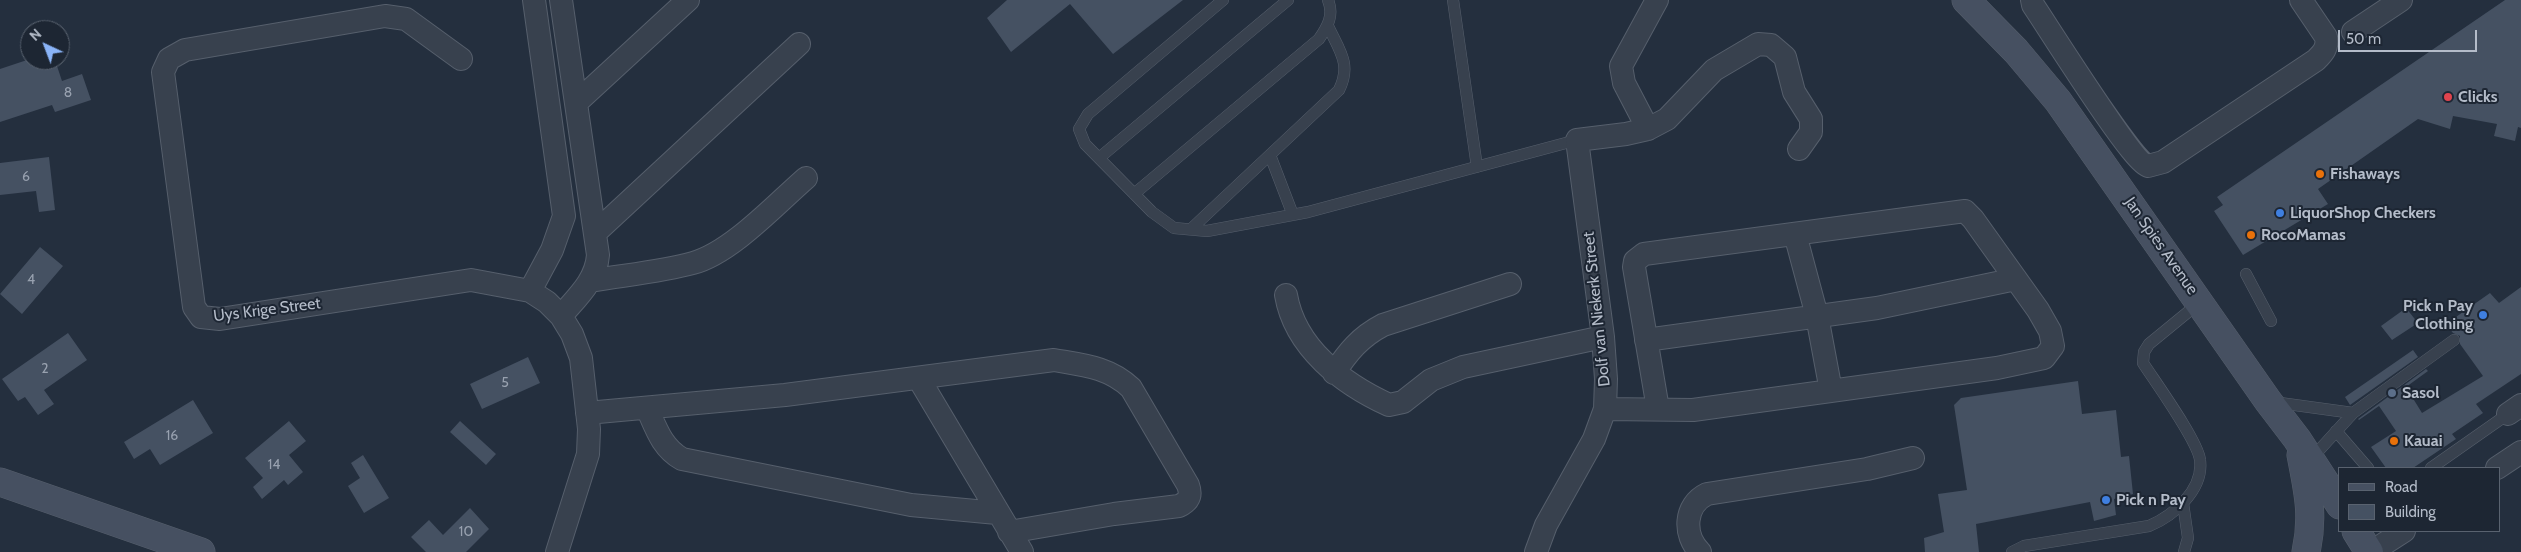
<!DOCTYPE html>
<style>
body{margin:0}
#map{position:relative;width:2521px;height:552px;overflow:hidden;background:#242f3e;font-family:Cabin,sans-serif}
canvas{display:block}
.legend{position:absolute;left:2338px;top:467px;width:162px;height:65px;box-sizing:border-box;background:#1d2633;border:1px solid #59626f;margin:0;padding:6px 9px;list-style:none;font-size:15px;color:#b4bcc9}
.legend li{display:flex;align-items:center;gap:10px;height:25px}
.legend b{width:25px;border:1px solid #59626f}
.north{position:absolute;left:20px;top:20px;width:50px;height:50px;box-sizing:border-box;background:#1d2633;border:1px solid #59626f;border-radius:50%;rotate:317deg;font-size:14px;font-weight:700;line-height:20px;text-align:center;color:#b4bcc9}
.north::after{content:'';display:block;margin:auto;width:18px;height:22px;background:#8ab4f8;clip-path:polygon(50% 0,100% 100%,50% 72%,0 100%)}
.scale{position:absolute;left:2338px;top:30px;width:139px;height:22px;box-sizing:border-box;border:2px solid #b4bcc9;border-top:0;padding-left:6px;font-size:15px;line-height:18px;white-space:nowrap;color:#b4bcc9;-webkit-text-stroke:4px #1d2633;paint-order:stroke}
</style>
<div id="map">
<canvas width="2521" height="552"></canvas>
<ul class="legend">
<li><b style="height:6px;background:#465061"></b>Road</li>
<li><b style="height:14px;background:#455162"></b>Building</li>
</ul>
<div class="north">N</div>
<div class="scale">50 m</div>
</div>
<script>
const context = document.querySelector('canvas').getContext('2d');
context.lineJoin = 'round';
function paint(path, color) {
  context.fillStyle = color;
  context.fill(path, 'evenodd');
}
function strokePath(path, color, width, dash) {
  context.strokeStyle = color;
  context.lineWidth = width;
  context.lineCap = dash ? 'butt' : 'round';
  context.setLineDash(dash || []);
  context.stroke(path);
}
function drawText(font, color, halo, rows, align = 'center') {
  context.font = font + ' Cabin,sans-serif';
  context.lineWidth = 4;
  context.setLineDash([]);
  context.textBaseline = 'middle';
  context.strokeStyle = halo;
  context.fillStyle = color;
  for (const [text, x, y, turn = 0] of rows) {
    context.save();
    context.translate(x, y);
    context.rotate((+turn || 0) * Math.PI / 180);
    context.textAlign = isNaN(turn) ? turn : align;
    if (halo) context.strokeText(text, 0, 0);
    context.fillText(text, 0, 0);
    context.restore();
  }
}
const building = new Path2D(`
 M1007,0H1183L1113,54L1070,4L1011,52L987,18Z
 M2505,0H2521V128L2518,127L2515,141L2494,136L2497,124L2453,116L2450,129L2418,119L2318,189L2328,204L2243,255L2214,211L2223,205L2217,197Z
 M27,60H55L62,81L82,74L91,100L55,112L52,105L0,122V69Z
 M49,157L55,210L39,212L36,191L0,195V163Z
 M40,247L63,266L22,314L0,294Z
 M2521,287V374L2476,404L2483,413L2452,434L2456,439L2413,468H2386L2371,447L2396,431L2379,406L2359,420L2358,419L2426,369L2428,371L2406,387L2422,413L2483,376L2460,344V336L2453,333L2446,324L2490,293L2499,303Z
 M2406,308L2418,323L2392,340L2381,326Z
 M68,333L87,360L44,390L54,404L38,415L25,397L18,401L2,379Z
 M2413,350L2418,357L2350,405L2345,397Z
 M528,357L540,383L482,409L470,384Z
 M2078,381L2082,414L2116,410L2121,457L2129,456L2133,494L2114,499L2116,515L2094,521L2090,502L1976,524L1979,552H1925L1924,538L1944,532L1938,494L1967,490L1954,405L1961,398Z
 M193,400L213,433L160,465L150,449L134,459L124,442Z
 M289,421L306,441L289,455L303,472L288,485L284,480L262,499L253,487L263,478L245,458Z
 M460,421L496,454L486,465L450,432Z
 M363,455L389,498L364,513L348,486L360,478L351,463Z
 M470,508L489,529L466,552H426L411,537L429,520L443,535Z`);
const lane = new Path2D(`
 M1223,0L1088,114L1079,129L1085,144L1152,212L1174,228L1207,231L1308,212L1577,140
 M1453,0L1477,167
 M1270,155L1293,215
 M1099,158L1288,0
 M1134,194L1319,39C1328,26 1334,15 1328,0
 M1191,229L1339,90C1352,64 1339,50 1328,26
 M2246,274L2271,321
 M2273,402L2353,413
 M2336,431L2368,468
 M2311,459L2353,413L2454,340
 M2431,468L2508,414
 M2183,503L2188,538L2184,552
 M2012,552L2024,546L2149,526C2173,516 2204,490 2200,460C2198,441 2156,383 2143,363L2144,352L2149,344L2199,303`);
const street = new Path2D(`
 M561,0L598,255C596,281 577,297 561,316
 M2032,0L2033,5C2048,27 2133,163 2148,166L2163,162L2316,60C2323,53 2328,48 2326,37L2301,0
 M2353,32L2401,0
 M461,59L406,19L385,16L185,50L169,59L163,72L194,307L201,317L220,319L471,280L530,291L547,302L561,316L572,334L581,358L589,429L588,454L557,552
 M576,103L688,0
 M1648,129L1624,83L1621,66L1657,0
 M595,233L799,44
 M1795,234L1817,316L1831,391
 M590,281C624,275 660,272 693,263C731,253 776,204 806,178
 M530,291L552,250L564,216L534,0
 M1286,295C1295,348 1343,384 1389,405L1403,402L1431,380L1463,367L1603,337
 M1646,340L1877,308L2016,279
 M1334,373C1348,352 1360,337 1383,325L1510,284
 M919,379L1022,552
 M647,408C656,428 662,448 682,459L911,505L997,513
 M1605,409L1693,410L1997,368L2044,358L2053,346L2050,331L2038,310L1973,219L1965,211L1644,254L1635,261L1634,267L1658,409
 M587,413L785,395L1054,360C1083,365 1109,367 1131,388L1188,485C1192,496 1189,501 1179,506L1114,514L1009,532
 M2508,414L2521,405
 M2497,468L2521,452
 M2379,547L2404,531
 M1536,552L1546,525L1594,439L1605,409L1606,379L1603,337L1577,140L1626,134L1648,129L1667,119L1714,70L1758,44L1771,45L1785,57L1794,92L1811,119V132L1799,149
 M1700,552C1683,535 1684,505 1707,494L1867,469L1913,458`);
const secondary = new Path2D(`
 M1966,0L2016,51L2058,101L2268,401L2297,439L2340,505
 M2301,455C2308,491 2314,516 2306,552
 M0,482L201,552
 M2356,531L2369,552`);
const markers = [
 [2448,97,5,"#e0444e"],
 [2320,174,5,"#e8710a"],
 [2280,213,5,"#3f7fe0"],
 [2251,235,5,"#e8710a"],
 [2483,315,5,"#3f7fe0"],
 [2392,393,5,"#5c6f8a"],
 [2394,441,5,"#e8710a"],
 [2106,500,5,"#3f7fe0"]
];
const numberNames = [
 ["8",68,93],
 ["6",26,177],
 ["4",31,280],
 ["2",45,369],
 ["5",505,383],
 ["16",172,436],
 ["14",274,465],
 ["10",466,532]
];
const poiNames = [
 ["Clicks",2458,97],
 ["Fishaways",2330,174],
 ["LiquorShop Checkers",2290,213],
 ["RocoMamas",2261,235],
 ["Pick n Pay",2473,306,"right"],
 ["Clothing",2473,324,"right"],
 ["Sasol",2402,393],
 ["Kauai",2404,441],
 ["Pick n Pay",2116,500]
];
const streetNames = [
 ["Jan Spies Avenue",2161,246,55],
 ["Dolf van Niekerk Street",1597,309,-96],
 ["Uys Krige Street",267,310,-7]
];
paint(building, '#455162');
strokePath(lane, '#565f6c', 12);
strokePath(street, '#565f6c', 24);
strokePath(secondary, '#565f6c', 29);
strokePath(lane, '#38414e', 11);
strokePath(street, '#38414e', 22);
strokePath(secondary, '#465061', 28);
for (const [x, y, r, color] of markers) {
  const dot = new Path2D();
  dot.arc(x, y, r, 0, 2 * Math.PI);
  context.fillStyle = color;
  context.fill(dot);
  strokePath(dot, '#1d2633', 2);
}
drawText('14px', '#98a1af', null, numberNames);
drawText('bold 16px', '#b4bcc9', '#1d2633', poiNames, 'left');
drawText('16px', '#b4bcc9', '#1d2633', streetNames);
</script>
